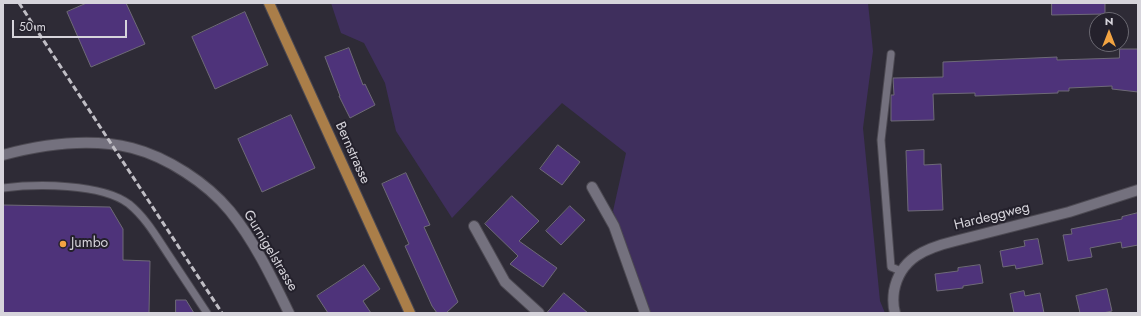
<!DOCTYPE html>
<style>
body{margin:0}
#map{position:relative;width:1141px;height:316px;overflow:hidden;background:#2e2b36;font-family:Jost,sans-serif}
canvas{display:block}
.frame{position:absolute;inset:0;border:4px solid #d6d4db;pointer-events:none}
.north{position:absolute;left:1089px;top:12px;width:40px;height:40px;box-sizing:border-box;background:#24212c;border:1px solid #6b6972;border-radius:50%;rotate:0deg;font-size:11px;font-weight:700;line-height:16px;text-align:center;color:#d6d4db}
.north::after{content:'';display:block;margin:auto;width:14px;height:18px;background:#f3a442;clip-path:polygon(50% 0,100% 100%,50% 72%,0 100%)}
.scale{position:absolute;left:12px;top:20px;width:115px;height:18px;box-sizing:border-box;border:2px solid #d6d4db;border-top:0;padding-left:5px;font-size:12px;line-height:14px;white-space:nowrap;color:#d6d4db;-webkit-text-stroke:3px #24212c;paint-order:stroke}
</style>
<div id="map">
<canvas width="1141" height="316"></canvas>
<div class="frame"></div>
<div class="north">N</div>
<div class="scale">50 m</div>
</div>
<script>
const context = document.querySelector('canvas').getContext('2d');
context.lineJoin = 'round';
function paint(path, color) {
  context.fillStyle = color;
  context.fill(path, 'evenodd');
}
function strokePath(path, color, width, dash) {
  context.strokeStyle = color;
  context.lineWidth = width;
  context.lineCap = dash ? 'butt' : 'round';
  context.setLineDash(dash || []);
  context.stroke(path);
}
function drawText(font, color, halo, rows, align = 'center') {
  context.font = font + ' Jost,sans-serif';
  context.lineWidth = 4;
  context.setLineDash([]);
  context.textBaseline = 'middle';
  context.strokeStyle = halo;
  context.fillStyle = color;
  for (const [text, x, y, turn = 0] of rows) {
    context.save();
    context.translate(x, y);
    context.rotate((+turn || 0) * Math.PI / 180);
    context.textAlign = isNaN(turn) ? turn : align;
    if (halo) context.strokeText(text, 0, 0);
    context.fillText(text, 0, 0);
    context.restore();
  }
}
const green = new Path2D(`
 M331,3H868L873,51L863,128L880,301L885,313H650L613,211L626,153L562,103L452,218L396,131L385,83L364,43L341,33Z`);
const building = new Path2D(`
 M87,3H126L145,44L91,67L67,12Z
 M1052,3H1105V14L1052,15Z
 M245,12L268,65L215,89L192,37Z
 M349,48L363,85L365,84L375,105L350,118L339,96H340L325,57Z
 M1120,49H1138V92L1112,89V86L1069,88V91H1058V93L975,96V93L933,94L934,120L891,121V95H894L893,78L943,77V62L1057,57V60L1119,58Z
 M291,115L315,168L262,192L238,139Z
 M558,145L580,162L562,185L540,169Z
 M924,150V165L941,164L943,210L908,211L906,151Z
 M406,173L430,225L424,227L458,302L446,313H437L432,306L405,246L409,244L382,184Z
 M512,196L539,221L519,241L557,268L543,287L510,264L518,256L485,224Z
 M3,205L110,207L123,229V260L150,261L149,313H3Z
 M570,206L585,220L561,245L546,231Z
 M1138,213V245L1122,248L1121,242L1090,248L1092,257L1068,261L1063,235L1072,234L1071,229L1122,219V217Z
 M1038,239L1043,264L1016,269L1015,265L1003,267L1000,251L1025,246L1024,241Z
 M364,265L380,289L363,301L371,313H328L317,296Z
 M980,265L983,283L963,286V288L937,291L935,274L958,271V268Z
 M1107,289L1112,311L1103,313H1080L1076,296Z
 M1024,291L1025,296L1040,293L1044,313H1014L1010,294Z
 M564,293L588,313H547Z
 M176,300H186L194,313H176Z`);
const service = new Path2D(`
 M891,54L881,140L891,267L901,271
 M3,188C36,184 101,183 129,204C146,218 156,236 168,254C181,274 194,293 207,313`);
const minor = new Path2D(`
 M592,187L614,226L645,313
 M474,226L505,282L539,313
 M895,313C893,306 893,298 894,291C900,258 926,248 955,241L1069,212L1138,190`);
const secondary = new Path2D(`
 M3,155C44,144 91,138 132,148C167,157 207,183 230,211C255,242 272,278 289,313`);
const primary = new Path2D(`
 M269,3L410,313`);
const rail = new Path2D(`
 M19,3L222,313`);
const markers = [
 [63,244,4,"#f3a442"]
];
const streetNames = [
 ["Bernstrasse",352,153,66],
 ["Hardeggweg",992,217,-14],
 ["Gurnigelstrasse",270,251,59]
];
const poiNames = [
 ["Jumbo",71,244]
];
paint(green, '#3f2f5d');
paint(building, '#4e337a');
strokePath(building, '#6e6a77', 1);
strokePath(service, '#4c4952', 9);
strokePath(minor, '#4c4952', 12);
strokePath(secondary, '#4c4952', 12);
strokePath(primary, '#4c4952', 12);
strokePath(service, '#74717e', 7);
strokePath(minor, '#74717e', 10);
strokePath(secondary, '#74717e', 10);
strokePath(primary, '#aa7e49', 10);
strokePath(rail, '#c0bec5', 3, [6, 3]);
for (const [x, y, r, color] of markers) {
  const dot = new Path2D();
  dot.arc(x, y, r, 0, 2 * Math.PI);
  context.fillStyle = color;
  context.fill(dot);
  strokePath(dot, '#24212c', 1.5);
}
drawText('14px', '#d6d4db', '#24212c', streetNames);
drawText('14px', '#d6d4db', '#24212c', poiNames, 'left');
</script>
